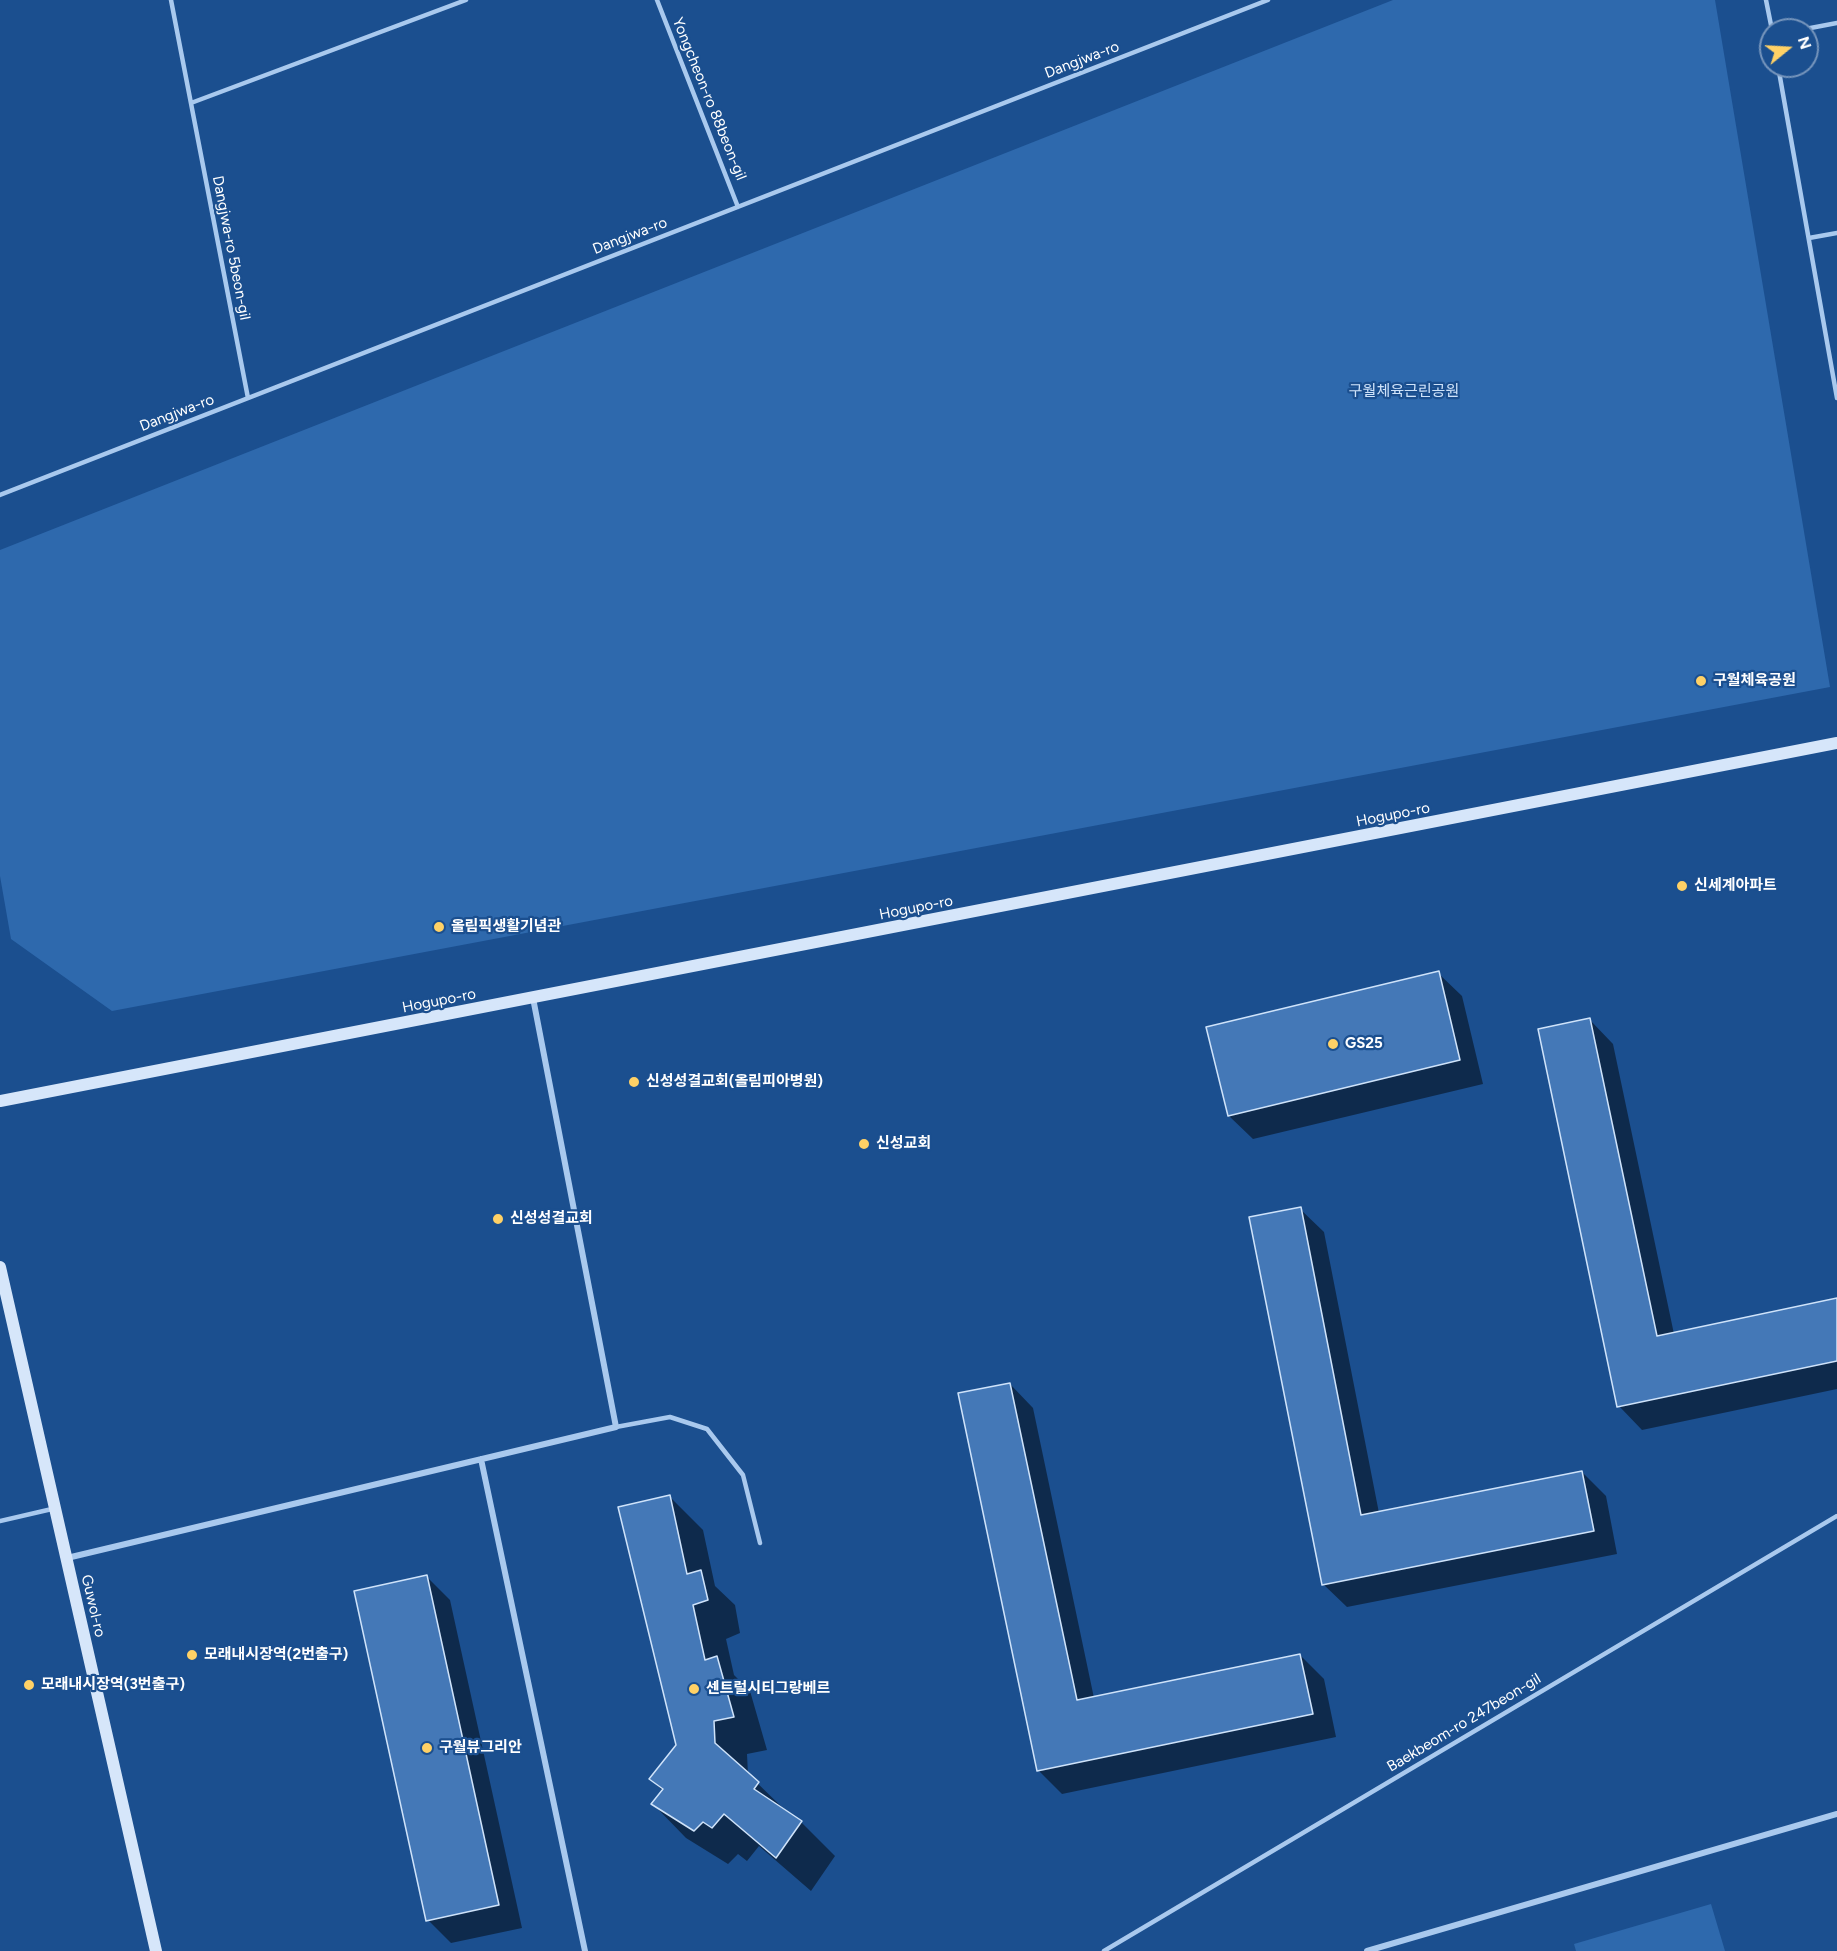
<!DOCTYPE html>
<meta charset="utf-8">
<style>
body{margin:0}
#map{position:relative;width:1837px;height:1951px;overflow:hidden;background:#1b4f8f;font-family:Figtree,sans-serif}
canvas{display:block}
.north{position:absolute;left:1759px;top:18px;width:60px;height:60px;box-sizing:border-box;background:#1b4f8f;border:2px solid #7695bc;border-radius:50%;rotate:72deg;font-size:16px;font-weight:700;line-height:24px;text-align:center;color:#fff}
.north::after{content:'';display:block;margin:auto;width:21px;height:27px;background:#ffd166;clip-path:polygon(50% 0,100% 100%,50% 72%,0 100%)}
</style>
<div id="map">
<canvas width="1837" height="1951"></canvas>
<div class="north">N</div>
</div>
<script>
const context = document.querySelector('canvas').getContext('2d');
context.lineJoin = 'round';
function paint(path, color) {
  context.fillStyle = color;
  context.fill(path, 'evenodd');
}
function strokePath(path, color, width, dash) {
  context.strokeStyle = color;
  context.lineWidth = width;
  context.lineCap = dash ? 'butt' : 'round';
  context.setLineDash(dash || []);
  context.stroke(path);
}
function drawText(font, color, halo, rows, align = 'center') {
  context.font = font + ' Figtree,"Noto Sans KR",sans-serif';
  context.lineWidth = 4.5;
  context.setLineDash([]);
  context.textBaseline = 'middle';
  context.strokeStyle = halo;
  context.fillStyle = color;
  for (const [text, x, y, turn = 0] of rows) {
    context.save();
    context.translate(x, y);
    context.rotate((+turn || 0) * Math.PI / 180);
    context.textAlign = isNaN(turn) ? turn : align;
    if (halo) context.strokeText(text, 0, 0);
    context.fillText(text, 0, 0);
    context.restore();
  }
}
const green = new Path2D(`
 M1393,0H1715L1830,687L112,1011L11,939L0,876V550Z
 M1711,1904L1725,1951H1576L1574,1944Z`);
const shadow = new Path2D(`
 M1438,973L1462,996L1483,1084L1253,1139L1229,1116Z
 M1590,1020L1613,1044L1674,1334L1837,1300V1389L1642,1430L1619,1406Z
 M1300,1209L1324,1232L1379,1513L1582,1472L1606,1496L1617,1554L1347,1607L1323,1584Z
 M1010,1384L1033,1408L1094,1698L1300,1655L1324,1679L1336,1737L1062,1794L1039,1771L960,1395Z
 M670,1497L703,1530L715,1586L735,1605L740,1633L726,1639L734,1675L750,1691L767,1750L747,1754L748,1774L789,1814L801,1822L835,1856L811,1891L759,1846L747,1861L738,1854L728,1864L686,1838L653,1804L663,1791L651,1779L677,1745Z
 M427,1577L450,1600L522,1928L451,1943L428,1920Z`);
const building = new Path2D(`
 M1439,971L1460,1060L1228,1116L1206,1027Z
 M1590,1018L1657,1336L1837,1298V1361L1617,1407L1538,1029Z
 M1301,1207L1361,1515L1582,1471L1594,1531L1322,1585L1249,1217Z
 M1010,1383L1077,1700L1300,1654L1313,1714L1037,1771L958,1393Z
 M670,1495L687,1574L701,1570L708,1600L693,1605L705,1660L717,1656L734,1717L714,1721L715,1743L759,1782L754,1789L802,1821L776,1858L724,1814L712,1828L703,1822L694,1831L651,1804L663,1789L649,1779L676,1745L618,1507Z
 M427,1575L499,1905L426,1921L354,1591Z`);
const lane = new Path2D(`
 M171,0L248,398
 M657,0L738,207
 M1766,0L1772,30
 M1800,30L1837,23
 M1778,66L1837,398
 M191,103L466,0
 M1809,238L1837,233
 M0,495L1268,0
 M616,1427L670,1417L707,1429L743,1475L760,1543
 M0,1521L52,1509
 M1104,1951L1837,1516`);
const street = new Path2D(`
 M481,1459L585,1951
 M67,1558L616,1427L533,998
 M1367,1951L1837,1814`);
const secondary = new Path2D(`
 M0,1101L1837,743
 M0,1267L156,1951`);
const markers = [
 [1701,681,6,"#ffd166"],
 [1682,886,6,"#ffd166"],
 [439,927,6,"#ffd166"],
 [1333,1044,6,"#ffd166"],
 [634,1082,6,"#ffd166"],
 [864,1144,6,"#ffd166"],
 [498,1219,6,"#ffd166"],
 [192,1655,6,"#ffd166"],
 [29,1685,6,"#ffd166"],
 [694,1689,6,"#ffd166"],
 [427,1748,6,"#ffd166"]
];
const streetNames = [
 ["Dangjwa-ro",1082,60,-21],
 ["Yongcheon-ro 88beon-gil",709,99,68],
 ["Dangjwa-ro",630,236,-21],
 ["Dangjwa-ro 5beon-gil",231,248,79],
 ["Dangjwa-ro",177,413,-21],
 ["Hogupo-ro",1393,815,-11],
 ["Hogupo-ro",916,908,-11],
 ["Hogupo-ro",439,1001,-11],
 ["Guwol-ro",93,1606,77],
 ["Baekbeom-ro 247beon-gil",1464,1723,-31]
];
const parkNames = [
 ["구월체육근린공원",1404,392]
];
const poiNames = [
 ["구월체육공원",1713,681],
 ["신세계아파트",1694,886],
 ["올림픽생활기념관",451,927],
 ["GS25",1345,1044],
 ["신성성결교회(올림피아병원)",646,1082],
 ["신성교회",876,1144],
 ["신성성결교회",510,1219],
 ["모래내시장역(2번출구)",204,1655],
 ["모래내시장역(3번출구)",41,1685],
 ["센트럴시티그랑베르",706,1689],
 ["구월뷰그리안",439,1748]
];
paint(green, '#2e69ad');
paint(shadow, '#0007');
paint(building, '#4478b7');
strokePath(building, '#cfe3fa', 1.5);
strokePath(lane, '#a9c9ee', 4.5);
strokePath(street, '#a9c9ee', 6);
strokePath(secondary, '#d6e6fa', 12);
for (const [x, y, r, color] of markers) {
  const dot = new Path2D();
  dot.arc(x, y, r, 0, 2 * Math.PI);
  context.fillStyle = color;
  context.fill(dot);
  strokePath(dot, '#1b4f8f', 2);
}
drawText('15px', '#fff', '#1b4f8f', streetNames);
drawText('15px', '#cfe3fa', '#1b4f8f', parkNames);
drawText('bold 15px', '#fff', '#1b4f8f', poiNames, 'left');
</script>
